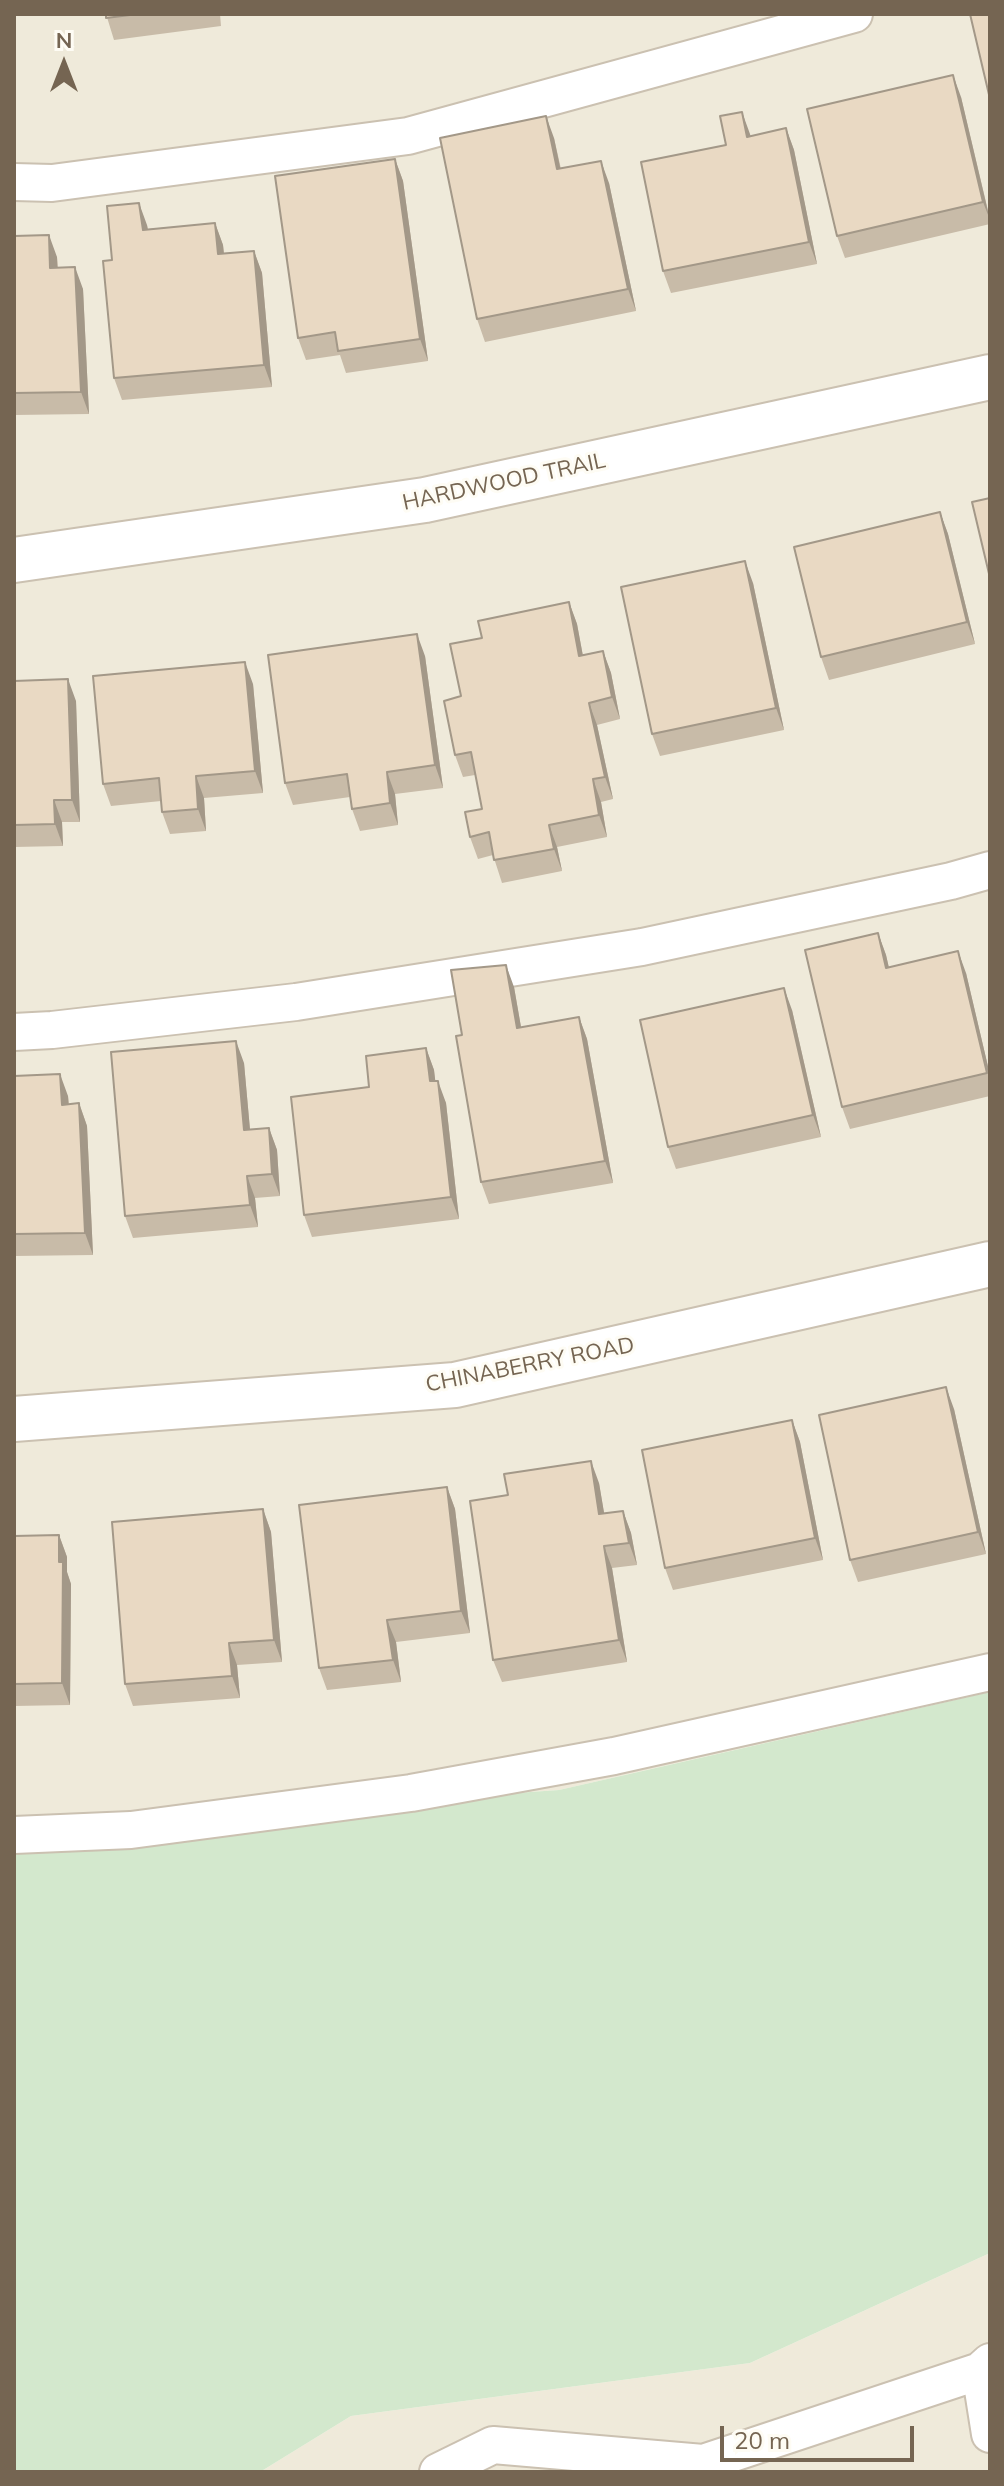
<!DOCTYPE html>
<style>
body{margin:0}
#map{position:relative;width:1004px;height:2486px;overflow:hidden;background:#fbf8ee;font-family:Mulish,sans-serif}
canvas{display:block}
.frame{position:absolute;inset:0;border:16px solid #756552;pointer-events:none}
.north{position:absolute;left:24px;top:24px;width:80px;height:80px;-webkit-text-stroke:6px #fefcf4;paint-order:stroke;rotate:0deg;font-size:22px;font-weight:700;line-height:32px;text-align:center;color:#756552}
.north::after{content:'';display:block;margin:auto;width:28px;height:36px;background:#756552;clip-path:polygon(50% 0,100% 100%,50% 72%,0 100%)}
.scale{position:absolute;left:720px;top:2426px;width:194px;height:36px;box-sizing:border-box;border:4px solid #756552;border-top:0;padding-left:10px;font-size:24px;line-height:28px;white-space:nowrap;color:#756552;-webkit-text-stroke:6px #fefcf4;paint-order:stroke}
</style>
<div id="map">
<canvas width="1004" height="2486"></canvas>
<div class="frame"></div>
<div class="north">N</div>
<div class="scale">20 m</div>
</div>
<script>
const context = document.querySelector('canvas').getContext('2d');
context.lineJoin = 'round';
function paint(path, color) {
  context.fillStyle = color;
  context.fill(path, 'evenodd');
}
function strokePath(path, color, width, dash) {
  context.strokeStyle = color;
  context.lineWidth = width;
  context.lineCap = dash ? 'butt' : 'round';
  context.setLineDash(dash || []);
  context.stroke(path);
}
function drawText(font, color, halo, rows, align = 'center') {
  context.font = font + ' Mulish,sans-serif';
  context.lineWidth = 6;
  context.setLineDash([]);
  context.textBaseline = 'middle';
  context.strokeStyle = halo;
  context.fillStyle = color;
  for (const [text, x, y, turn = 0] of rows) {
    context.save();
    context.translate(x, y);
    context.rotate((+turn || 0) * Math.PI / 180);
    context.textAlign = isNaN(turn) ? turn : align;
    if (halo) context.strokeText(text, 0, 0);
    context.fillText(text, 0, 0);
    context.restore();
  }
}
const residential = new Path2D(`
 M14,14H990V1692L559,1790L14,1828Z
 M990,2253V2472H260L351,2416L750,2363Z`);
const green = new Path2D(`
 M990,1692V2253L750,2363L351,2416L260,2472H14V1828L559,1790Z`);
const service = new Path2D(`
 M14,182L52,183L408,136L854,14
 M14,1032L52,1030L296,1002L642,947L951,881L990,870
 M14,1835L131,1830L411,1793L614,1756L990,1672
 M980,2371L990,2434
 M438,2472L493,2445L703,2463L980,2371L990,2362`);
const minor = new Path2D(`
 M14,560L425,500L990,377
 M14,1419L455,1385L990,1264`);
const wall = new Path2D(`
 M106,14H220L221,26L114,40Z
 M961,97L990,219V224L845,258L837,236Z
 M786,128L794,150L817,264L671,293L663,271L726,145L750,136Z
 M554,138L561,169L609,183L636,311L485,342L477,319Z
 M395,159L403,181L428,361L346,373L340,355L306,360L298,338Z
 M215,223L223,245L224,253L254,251L262,273L272,387L122,400L114,378L112,260L147,225L148,229Z
 M14,236L57,257L58,267L83,289L89,414L14,415Z
 M940,512L948,534L975,644L829,680L821,657Z
 M753,583L784,730L660,756L652,734Z
 M569,602L577,624L583,656L603,651L611,673L620,719L597,725L613,799L601,802L607,837L557,847L562,871L502,883L493,855L478,859L470,837L482,809L475,775L463,777L455,755L482,638Z
 M425,656L443,788L395,794L398,825L360,831L352,809L350,797L293,805L285,783Z
 M14,681L76,701L80,822H62L63,846L14,847Z
 M253,684L263,793L204,798L206,831L170,834L162,812L161,801L111,806L103,784Z
 M878,933L886,955L889,968L966,973L990,1075V1096L850,1129L842,1107Z
 M514,987L521,1027L579,1017L587,1039L613,1183L489,1204L481,1182L462,1035Z
 M792,1010L821,1137L676,1169L668,1147Z
 M426,1048L434,1070L435,1081L446,1103L459,1219L312,1237L304,1215L369,1087Z
 M244,1063L250,1130L269,1128L277,1150L280,1196L255,1198L258,1227L133,1238L125,1216Z
 M14,1076L68,1096L69,1104L79,1103L87,1126L93,1255L14,1256Z
 M954,1409L986,1554L858,1582L850,1560Z
 M792,1420L800,1442L823,1560L673,1590L665,1568Z
 M599,1483L604,1513L623,1511L631,1533L637,1565L612,1568L627,1662L502,1682L493,1660Z
 M447,1487L455,1509L470,1633L396,1642L401,1682L327,1690L319,1668Z
 M263,1509L271,1532L282,1662L237,1665L240,1698L133,1706L125,1684Z
 M59,1535L67,1557V1572L71,1584L70,1705L14,1706V1536Z`);
const shadedWall = new Path2D(`
 M953,75L961,97L990,220L983,202Z
 M742,112L750,134L756,159L747,137Z
 M546,116L554,138L565,191L557,169Z
 M786,128L794,150L817,264L809,242Z
 M395,159L403,181L428,361L420,339Z
 M601,161L609,183L636,311L628,289Z
 M139,203L147,225L151,252L143,230Z
 M215,223L223,245L226,276L218,254Z
 M49,235L57,257L58,290L50,268Z
 M254,251L262,273L272,387L264,365Z
 M75,267L83,289L89,414L81,392Z
 M940,512L948,534L975,644L967,622Z
 M745,561L753,583L784,730L776,708Z
 M569,602L577,624L587,678L579,656Z
 M417,634L425,656L443,788L435,765Z
 M603,651L611,673L620,719L612,697Z
 M245,662L253,684L263,793L255,771Z
 M68,679L76,701L80,822L72,800Z
 M589,703L597,725L613,799L605,777Z
 M387,772L395,794L398,825L390,803Z
 M196,776L204,798L206,831L198,809Z
 M593,779L601,802L607,837L599,815Z
 M54,800L62,822L63,846L55,824Z
 M549,825L557,847L562,871L554,849Z
 M878,933L886,955L894,990L886,968Z
 M958,951L966,973L990,1075V1082Z
 M506,965L514,987L525,1050L517,1028Z
 M784,988L792,1010L821,1137L813,1115Z
 M579,1017L587,1039L613,1183L605,1161Z
 M236,1041L244,1063L252,1152L244,1130Z
 M426,1048L434,1070L438,1103L430,1081Z
 M60,1074L68,1096L70,1127L62,1105Z
 M438,1081L446,1103L459,1219L451,1197Z
 M79,1103L87,1126L93,1255L85,1233Z
 M269,1128L277,1150L280,1196L272,1174Z
 M247,1176L255,1198L258,1227L250,1205Z
 M946,1387L954,1409L986,1554L978,1532Z
 M792,1420L800,1442L823,1560L815,1538Z
 M591,1461L599,1483L608,1536L599,1514Z
 M447,1487L455,1509L470,1633L461,1611Z
 M263,1509L271,1532L282,1662L274,1640Z
 M623,1511L631,1533L637,1565L629,1543Z
 M59,1535L67,1557V1572L71,1584L70,1705L62,1683Z
 M604,1546L612,1568L627,1662L619,1640Z
 M387,1620L396,1642L401,1682L393,1660Z
 M229,1643L237,1665L240,1698L232,1676Z`);
const building = new Path2D(`
 M106,14H138L106,18Z
 M970,14H990V99Z
 M953,75L983,202L837,236L807,109Z
 M742,112L747,137L786,128L809,242L663,271L641,162L726,145L720,116Z
 M546,116L557,169L601,161L628,289L477,319L440,138Z
 M395,159L420,339L338,351L335,332L298,338L275,176Z
 M139,203L143,230L215,223L218,254L254,251L264,365L114,378L103,261L112,260L107,206Z
 M49,235L50,268L75,267L81,392L14,393V236Z
 M990,498V578L972,502Z
 M940,512L967,622L821,657L794,547Z
 M745,561L776,708L652,734L621,587Z
 M569,602L579,656L603,651L612,697L589,703L605,777L593,779L599,815L549,825L554,849L494,860L489,832L470,837L465,812L482,809L471,752L455,755L444,701L461,696L450,644L482,638L478,621Z
 M417,634L435,765L387,772L390,803L352,809L347,774L285,783L268,655Z
 M245,662L255,771L196,776L198,809L162,812L159,778L103,784L93,676Z
 M68,679L72,800H54L55,824L14,825V681Z
 M878,933L886,968L958,951L987,1073L842,1107L805,950Z
 M506,965L517,1028L579,1017L605,1161L481,1182L456,1036L462,1035L451,970Z
 M784,988L813,1115L668,1147L640,1020Z
 M236,1041L244,1130L269,1128L272,1174L247,1176L250,1205L125,1216L111,1052Z
 M426,1048L430,1081H438L451,1197L304,1215L291,1097L369,1087L366,1056Z
 M60,1074L62,1105L79,1103L85,1233L14,1234V1076Z
 M946,1387L978,1532L850,1560L819,1415Z
 M792,1420L815,1538L665,1568L642,1450Z
 M591,1461L599,1514L623,1511L629,1543L604,1546L619,1640L493,1660L470,1501L508,1495L504,1474Z
 M447,1487L461,1611L387,1620L393,1660L319,1668L299,1505Z
 M263,1509L274,1640L229,1643L232,1676L125,1684L112,1522Z
 M59,1535V1562H63L62,1683L14,1684V1536Z`);
const streetNames = [
 ["HARDWOOD TRAIL",504,482,-12],
 ["CHINABERRY ROAD",530,1365,-11]
];
paint(residential, '#efeada');
paint(green, '#d3e8cd');
strokePath(service, '#cbc1b1', 40);
strokePath(minor, '#cbc1b1', 48);
strokePath(service, '#fff', 36);
strokePath(minor, '#fff', 44);
paint(wall, '#c8bba8');
paint(shadedWall, '#a39888');
paint(building, '#e9d9c3');
strokePath(building, '#a39888', 2);
drawText('22px', '#756552', '#fefcf4', streetNames);
</script>
